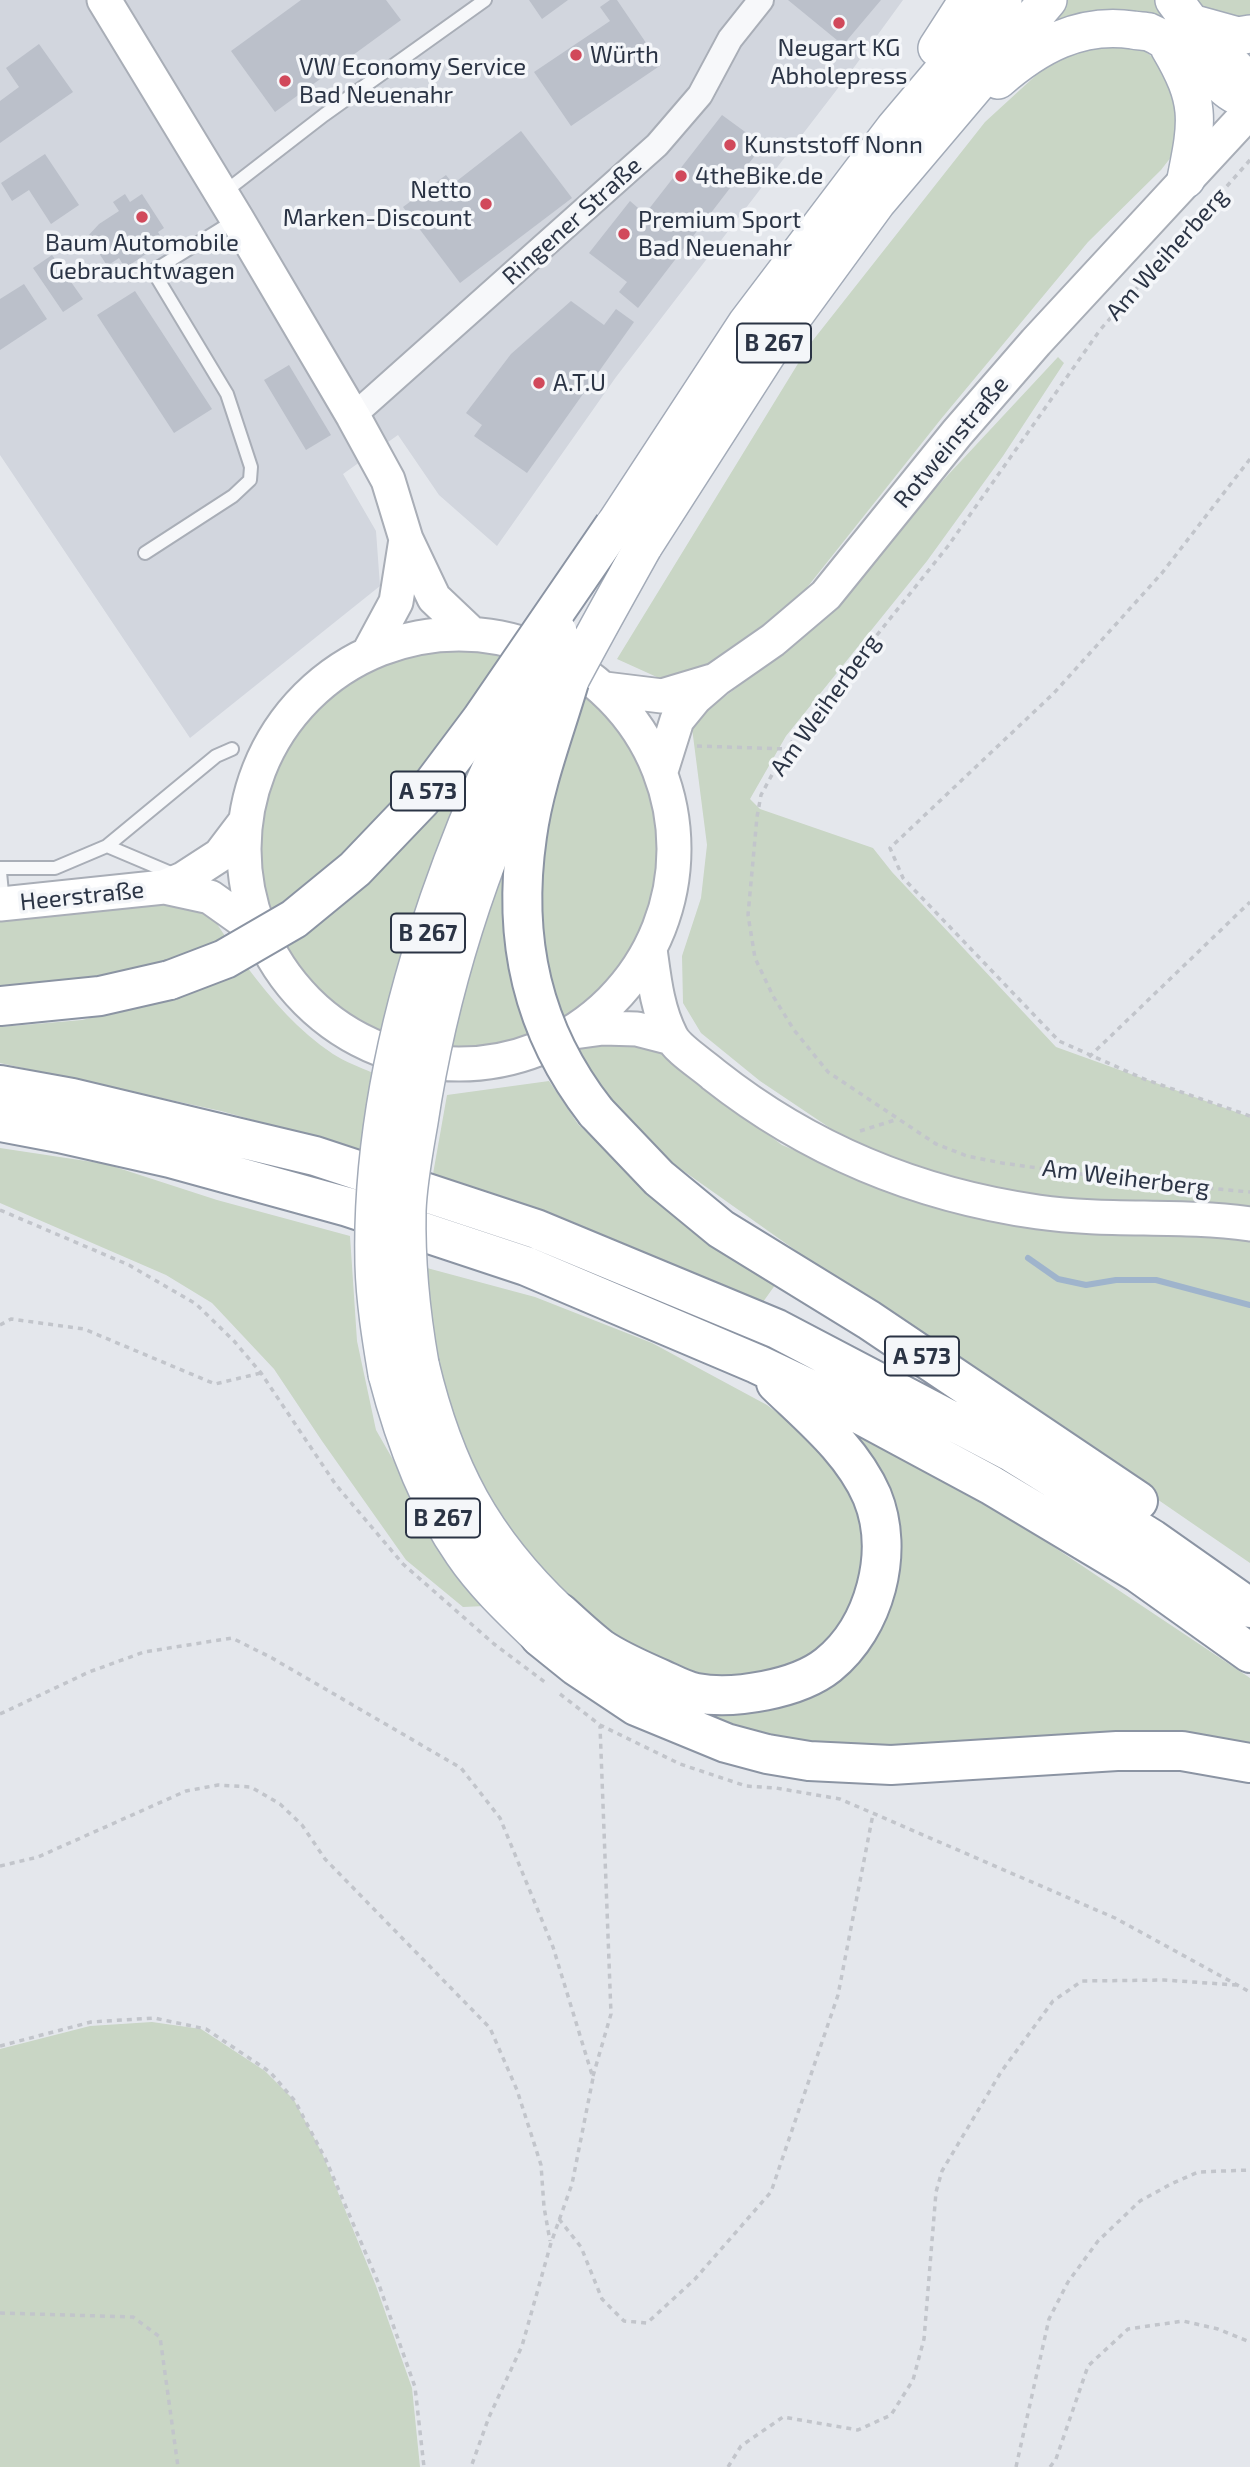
<!DOCTYPE html>
<meta charset="utf-8">
<style>
body{margin:0}
canvas{display:block;background:#e4e7ec}
</style>
<canvas width="1250" height="2467"></canvas>
<script>
const context = document.querySelector('canvas').getContext('2d');
context.lineJoin = 'round';
function paint(path, color) {
  context.fillStyle = color;
  context.fill(path, 'evenodd');
}
function strokePath(path, color, width, dash) {
  context.strokeStyle = color;
  context.lineWidth = width;
  context.lineCap = dash ? 'butt' : 'round';
  context.setLineDash(dash || []);
  context.stroke(path);
}
function drawText(font, color, halo, rows, align = 'center') {
  context.font = font + ' "Exo 2",sans-serif';
  context.lineWidth = 7;
  context.setLineDash([]);
  context.textBaseline = 'middle';
  context.strokeStyle = halo;
  context.fillStyle = color;
  for (const [text, x, y, turn = 0] of rows) {
    context.save();
    context.translate(x, y);
    context.rotate((+turn || 0) * Math.PI / 180);
    context.textAlign = isNaN(turn) ? turn : align;
    if (halo) context.strokeText(text, 0, 0);
    context.fillText(text, 0, 0);
    context.restore();
  }
}
const built = new Path2D(`
 M0,0H903L855,66L616,377L497,546L439,495L398,435L343,474L376,531L380,586L190,738L0,455Z`);
const green = new Path2D(`
 M1065,0H1155L1176,27L1034,35Z
 M1185,0H1250V23L1214,18Z
 M1102,42L1139,47L1162,64L1178,88V148L1161,170L1088,242L941,419L801,595L740,649L670,683L617,659L810,344L985,122L1057,56Z
 M1058,357L1064,363L1003,456L927,561L786,736L750,799L760,809L873,848L892,872L1056,1047L1250,1117V1213L1044,1200L939,1180L836,1132L760,1081L701,1033L683,1003L682,956L701,898L707,845L692,728L707,710L800,640L856,585L920,505Z
 M258 847a201 201 0 1 1 402 0a201 201 0 1 1-402 0Z
 M167,898L192,902L215,921L227,939L160,970L0,995V919Z
 M247,967C272,1000 298,1031 333,1054C345,1062 360,1067 373,1073L360,1150L221,1111L0,1063V1027L82,1020L177,997Z
 M577,1044L653,1045L689,1075L782,1145L927,1206L1012,1225L1250,1240V1563L805,1257L661,1155L611,1100L592,1072Z
 M549,1081L578,1124L601,1146L669,1205L778,1281L763,1302L433,1174L447,1095Z
 M0,1148L106,1164L217,1200L350,1236L357,1341L376,1430L440,1542L485,1606L463,1607L406,1560L322,1441L274,1369L212,1303L166,1275L0,1203Z
 M427,1268L535,1297L652,1343L767,1405L826,1450L860,1508L862,1582L838,1629L799,1666L741,1685L661,1665L582,1614L490,1516L437,1384Z
 M842,1429L887,1447L1027,1529L1250,1678V1745L857,1752L779,1743L665,1704L711,1708L865,1644L899,1573L895,1533Z
 M152,2022L201,2029L265,2071L294,2100L322,2153L376,2286L412,2388L420,2467H0V2049L90,2026Z`);
const stream = new Path2D(`
 M1028,1258L1058,1279L1086,1285L1116,1280H1156L1250,1305`);
const building = new Path2D(`
 M301,0H386L401,20L275,112L231,51Z
 M529,0H568L542,19Z
 M610,0H617L661,65L571,126L534,72L610,21L600,7Z
 M788,0H881L843,45Z
 M39,44L73,92L0,143V101L19,87L6,68Z
 M722,115L763,145L638,308L619,292L627,282L589,253L630,201L645,214Z
 M521,131L572,198L460,283L403,207L446,175L453,184Z
 M45,154L79,205L51,224L29,190L12,201L1,183Z
 M125,194L130,202L142,194L164,228L158,232L164,242L125,268L119,258L110,264H106L88,236L99,224L119,211L113,202Z
 M52,255L83,299L63,312L33,268Z
 M24,284L47,319L0,350V299Z
 M135,291L212,409L174,433L97,315Z
 M571,301L604,325L616,309L634,322L527,473L474,436L482,425L466,413L511,354Z
 M289,365L331,435L306,450L264,380Z`);
const path = new Path2D(`
 M1250,160L1100,330L948,546L786,749L761,795L757,817L748,915L755,958L773,996L794,1030L828,1072L936,1144L967,1156L1002,1163L1131,1181L1250,1192
 M1250,459L1162,573L1054,693L890,848L903,878L1059,1041L1144,1079L1250,1116
 M697,746L786,749
 M1089,1057L1250,902
 M860,1131L898,1119
 M0,1210L129,1265L196,1304L234,1341L261,1373L336,1485L403,1564L494,1644L546,1683
 M0,1325L11,1319L84,1329L215,1384L261,1373
 M560,1694L600,1725L680,1764L746,1786L776,1788L840,1799L1115,1918L1250,1992
 M0,1714L89,1672L144,1652L232,1638L272,1658L461,1768L500,1818L553,1947L593,2078L572,2184L551,2243L522,2346L489,2417L471,2467
 M0,1866L38,1857L186,1791L218,1785L251,1787L280,1804L302,1825L325,1859L490,2028L517,2090L541,2165L544,2207L550,2241
 M0,2046L91,2022L154,2018L206,2029L270,2072L295,2101L326,2160L378,2282L415,2387L424,2467
 M593,2076L611,2014L600,1726
 M559,2219L581,2247L602,2299L624,2321L647,2323L695,2279L771,2192L838,1995L873,1814
 M0,2313L133,2317L160,2337L178,2467
 M728,2467L741,2446L783,2417L858,2430L891,2415L913,2380L924,2339L936,2192L942,2171L1001,2072L1053,2001L1082,1981L1164,1980L1236,1985
 M1016,2467L1049,2319L1068,2282L1098,2241L1140,2201L1171,2184L1198,2172L1250,2170
 M1050,2467L1056,2459L1088,2366L1128,2329L1183,2321L1218,2329L1250,2342`);
const service = new Path2D(`
 M222,194L324,115L485,0
 M145,553L233,496L250,480L251,467L227,394L153,271L237,219
 M107,846L178,876
 M0,868H55L107,846L216,756L232,749
 M0,872L3,903`);
const minor = new Path2D(`
 M353,416L657,145L700,95L730,39L761,0`);
const secondary = new Path2D(`
 M104,0L237,219L353,416L388,480L406,539L434,598L472,634
 M244 849a215 215 0 1 1 430 0a215 215 0 1 1-430 0Z
 M368,654L396,602L406,539
 M605,689L662,696L712,681
 M661,771L677,720L695,698L717,679L773,640L826,595L957,433L1036,342L1250,111
 M164,887L183,879L220,855L245,822
 M0,904L164,887L210,897L241,919L260,943
 M650,949C654,978 657,1009 671,1036C677,1049 703,1065 714,1075C809,1150 919,1195 1038,1212C1108,1222 1180,1214 1250,1224
 M574,1032L603,1028L637,1029L672,1038`);
const primary = new Path2D(`
 M1174,0L1191,23L1238,36L1250,34
 M1191,23L1241,74
 M1169,47C1201,101 1198,120 1186,179
 M937,48L968,0
 M998,80C1037,46 1080,22 1133,30C1138,31 1145,31 1149,32C1166,39 1184,54 1199,64C1220,79 1223,93 1250,101
 M614,526L747,323L894,129L1003,0
 M643,547L774,343L877,202L1048,0
 M420,1364C445,1469 482,1539 560,1613
 M387,1374C403,1436 426,1500 463,1553C484,1584 513,1611 540,1637`);
const motorway = new Path2D(`
 M0,1006L100,996L170,980
 M0,1085L72,1098L315,1156L536,1229L777,1329L1013,1453L1152,1539L1250,1608
 M596,1112L659,1178L721,1229L869,1320L1138,1501
 M0,1122L59,1133L170,1158L348,1207L526,1266L757,1364L835,1401L991,1485L1138,1573L1250,1653
 M560,1613C573,1625 586,1637 600,1648C619,1661 641,1670 661,1679C672,1684 685,1691 696,1693C734,1700 798,1689 828,1665C875,1627 895,1552 872,1496C852,1450 811,1417 776,1383
 M540,1637L576,1666L636,1706L726,1743L767,1754L809,1761L891,1765L1117,1751H1182L1250,1763`);
const primaryBridge = new Path2D(`
 M420,1364C411,1313 406,1263 407,1211C408,1182 414,1151 419,1122C439,989 481,859 540,738C572,673 608,610 643,547
 M387,1374C381,1338 375,1301 374,1264C369,1048 457,819 558,632`);
const motorwayBridge = new Path2D(`
 M569,682C554,733 534,784 527,836C512,939 532,1030 596,1112
 M170,980L225,959L294,919L355,869L421,800L481,720L614,526`);
const markers = [
 [839,23,7,"#d1495b"],
 [576,55,7,"#d1495b"],
 [285,81,7,"#d1495b"],
 [730,145,7,"#d1495b"],
 [681,176,7,"#d1495b"],
 [486,204,7,"#d1495b"],
 [142,217,7,"#d1495b"],
 [624,234,7,"#d1495b"],
 [539,383,7,"#d1495b"]
];
const shields = [
 [774,343,74],
 [428,791,74],
 [428,933,74],
 [922,1356,74],
 [443,1518,74]
];
const shieldNames = [
 ["B 267",774,343],
 ["A 573",428,791],
 ["B 267",428,933],
 ["A 573",922,1356],
 ["B 267",443,1518]
];
const poiNames = [
 ["Neugart KG",839,48,"center"],
 ["Abholepress",839,76,"center"],
 ["Würth",590,55],
 ["VW Economy Service",299,67],
 ["Bad Neuenahr",299,95],
 ["Kunststoff Nonn",744,145],
 ["4theBike.de",695,176],
 ["Netto",472,190,"right"],
 ["Marken-Discount",472,218,"right"],
 ["Premium Sport",638,220],
 ["Bad Neuenahr",638,248],
 ["Baum Automobile",142,243,"center"],
 ["Gebrauchtwagen",142,271,"center"],
 ["A.T.U",553,383]
];
const streetNames = [
 ["Ringener Straße",572,221,-42],
 ["Am Weiherberg",1167,254,-48],
 ["Rotweinstraße",951,442,-50],
 ["Am Weiherberg",825,705,-54],
 ["Heerstraße",82,896,-6],
 ["Am Weiherberg",1126,1178,7]
];
paint(built, '#d2d6de');
paint(green, '#c9d6c5');
strokePath(stream, '#9fb4cc', 6);
paint(building, '#bbc0ca');
strokePath(service, '#a9aeb7', 16);
strokePath(minor, '#a9aeb7', 28);
strokePath(secondary, '#a9aeb7', 37);
strokePath(primary, '#a3abb8', 40);
strokePath(motorway, '#8b94a3', 42);
strokePath(path, '#c2c5cb', 3.5, [5, 5]);
strokePath(service, '#f7f8fa', 12);
strokePath(minor, '#f7f8fa', 24);
strokePath(secondary, '#fff', 33);
strokePath(primary, '#fff', 37);
strokePath(motorway, '#fff', 38);
strokePath(primaryBridge, '#a3abb8', 40, []);
strokePath(motorwayBridge, '#8b94a3', 42, []);
strokePath(primaryBridge, '#fff', 37);
strokePath(motorwayBridge, '#fff', 38);
for (const [x, y, r, color] of markers) {
  const dot = new Path2D();
  dot.arc(x, y, r, 0, 2 * Math.PI);
  context.fillStyle = color;
  context.fill(dot);
  strokePath(dot, '#f4f6f9', 2.5);
}
for (const [x, y, w] of shields) {
  const box = new Path2D();
  box.roundRect(x - w / 2, y - 19.5, w, 39, 5);
  context.fillStyle = '#f4f6f9';
  context.fill(box);
  strokePath(box, '#2b3445', 2);
}
drawText('bold 23px', '#2b3445', null, shieldNames);
drawText('24px', '#2b3445', '#f4f6f9', poiNames, 'left');
drawText('24px', '#2b3445', '#f4f6f9', streetNames);
</script>
